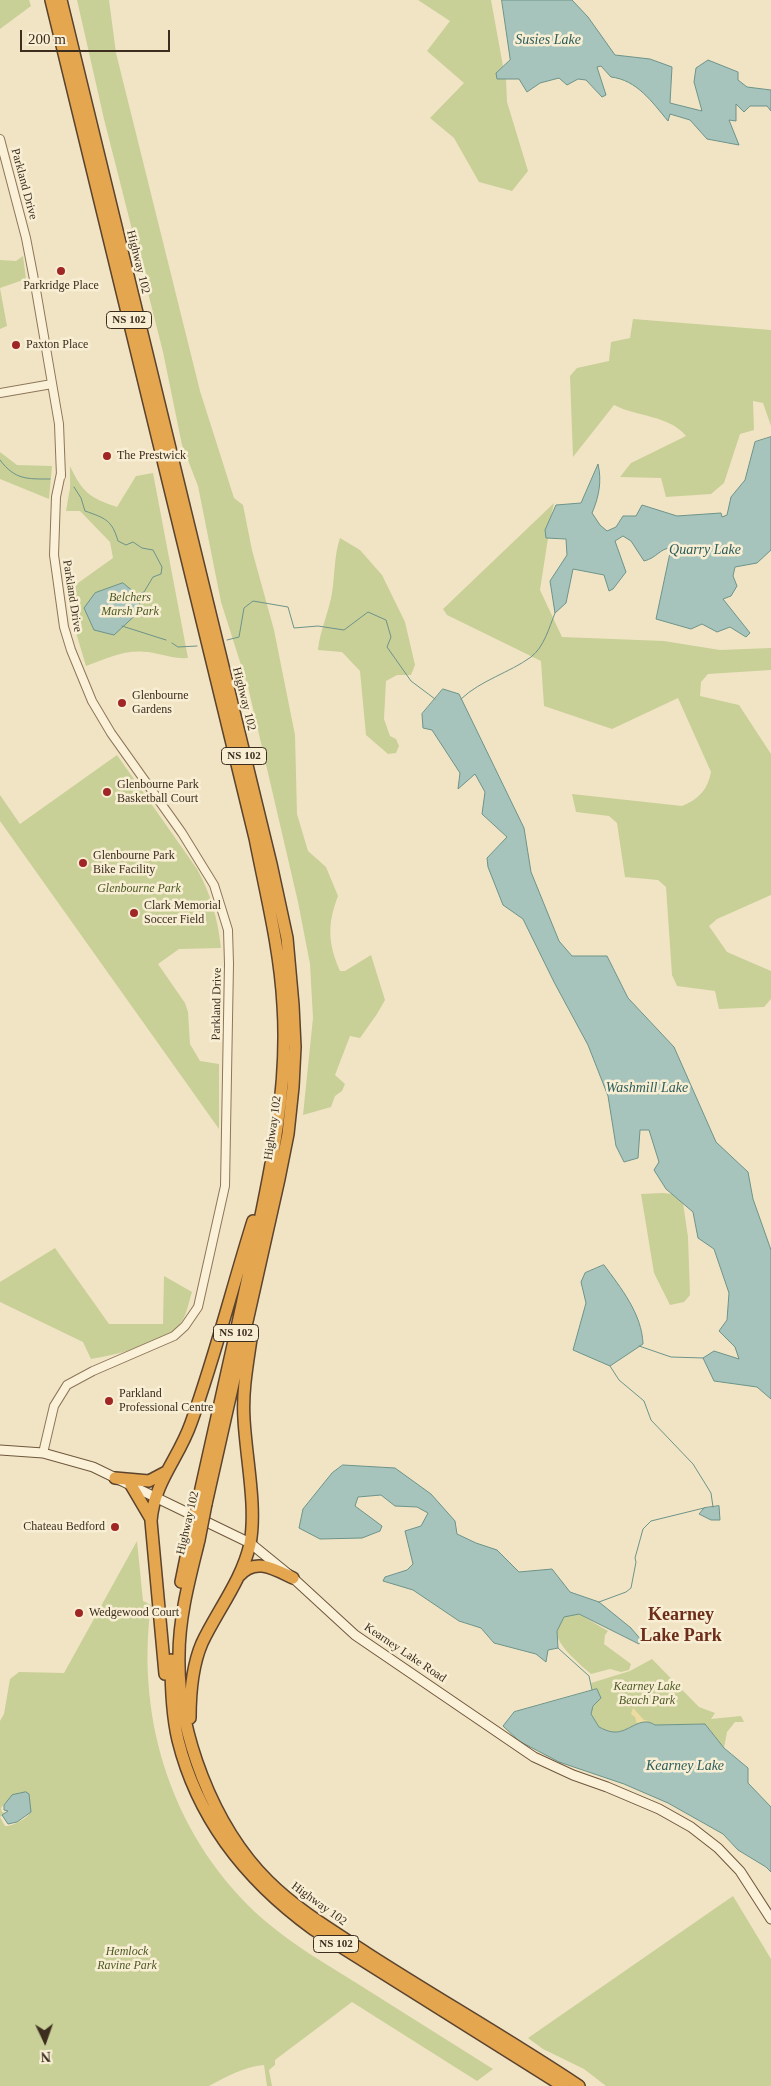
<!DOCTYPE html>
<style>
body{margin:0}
#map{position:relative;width:771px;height:2086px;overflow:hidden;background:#f1e4c4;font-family:"Times New Roman",serif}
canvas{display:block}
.north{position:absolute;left:20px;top:2016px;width:50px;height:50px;-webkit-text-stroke:4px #f8eed4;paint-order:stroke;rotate:177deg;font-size:14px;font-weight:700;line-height:20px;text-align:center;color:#3c2d1e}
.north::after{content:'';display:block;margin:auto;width:18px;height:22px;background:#3c2d1e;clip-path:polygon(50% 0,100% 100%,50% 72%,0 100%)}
.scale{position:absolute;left:20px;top:30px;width:150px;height:22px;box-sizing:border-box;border:2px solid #3c2d1e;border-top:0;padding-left:6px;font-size:15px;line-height:18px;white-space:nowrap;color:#3c2d1e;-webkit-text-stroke:4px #f8eed4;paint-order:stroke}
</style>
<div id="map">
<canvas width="771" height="2086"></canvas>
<div class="north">N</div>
<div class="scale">200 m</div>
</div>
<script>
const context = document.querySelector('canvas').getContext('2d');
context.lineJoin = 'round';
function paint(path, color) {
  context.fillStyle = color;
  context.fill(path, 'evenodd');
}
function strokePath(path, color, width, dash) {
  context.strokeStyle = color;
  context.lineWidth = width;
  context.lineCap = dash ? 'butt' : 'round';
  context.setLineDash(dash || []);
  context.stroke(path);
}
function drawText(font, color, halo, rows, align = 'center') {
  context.font = font + ' "Times New Roman",serif';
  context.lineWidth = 5;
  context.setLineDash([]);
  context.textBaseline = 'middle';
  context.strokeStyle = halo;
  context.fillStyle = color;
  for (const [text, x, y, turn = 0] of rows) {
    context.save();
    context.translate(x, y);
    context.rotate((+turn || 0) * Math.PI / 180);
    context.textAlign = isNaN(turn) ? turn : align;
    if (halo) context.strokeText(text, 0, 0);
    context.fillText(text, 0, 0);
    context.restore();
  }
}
const green = new Path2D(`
 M0,0H29L31,6L0,29Z
 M77,0H109L116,53L200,391L234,498L243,505L252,550L274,630L295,735L297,814L308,851L326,867L338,896C327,925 328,943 340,971H345L371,955L385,1000L377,1014L360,1038L350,1036L335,1075L345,1084L342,1091L335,1096L331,1107L303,1115L313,1018L310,964L298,902L248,687L221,602L198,486L182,445L163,352L104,119Z
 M418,0H491L503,66L496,73L498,79H506L507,102L528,171L512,191L479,182L454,138L430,118L464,83L427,51L450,21Z
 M23,256L26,279L0,288L7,326L0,329V260L16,261Z
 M633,319L771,330V426L763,403L753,401L754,430L740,434L724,483L711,494L666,497L661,478L620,477L631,463L686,436C669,415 637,417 614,405L573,457L570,376L577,368L609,361L611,342L630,338Z
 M0,452L17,465L52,466L49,499L0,479Z
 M70,466C82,492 90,498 117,507L136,476L153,473L188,658C174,659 162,654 148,652C126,649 107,658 86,666L71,616L65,576L78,583L113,558L110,542L80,511H66L70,488Z
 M554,503L546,538H548L540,590L562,637L664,641L720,650L771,648V670L708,674L701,682L700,696L739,705L771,754V895L717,919L709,926L727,952L771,971V999L764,1007L719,1009L715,991L677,986L672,975L666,887L658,880L625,877L617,823L609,816L576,812L572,794L682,806C699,799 708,789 711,772L678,698L612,729L544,706L541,661L447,615L443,609Z
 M340,538L360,550L382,575L405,622L415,665L411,675H397L386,681L384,719L390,736L396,739L399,746L396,753L388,754L366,735L360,671L342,652L318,650C320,630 329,612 332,593C335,574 334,556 340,538Z
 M117,755L197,869C211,894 218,920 221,948L179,949L158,964L185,1003L188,1012L190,1044L200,1061L219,1064V1129L0,821V795L20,824Z
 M663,1193L672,1194L683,1203L688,1237L690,1295L684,1302L670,1305L654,1273L641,1194Z
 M55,1248L109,1324H163L164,1276L192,1292C189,1301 187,1314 182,1321C166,1345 118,1354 91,1359L83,1342L0,1302V1282Z
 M137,1541L143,1601L151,1605C135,1722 174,1841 264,1920C293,1945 326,1964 358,1984C403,2012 448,2041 493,2069L477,2081L352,2002L275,2060V2065L269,2070L272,2086H267L264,2065C243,2067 228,2076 209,2086H0V1721L4,1714L10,1679L19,1672L64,1673ZM7,1801L29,1814C26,1819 11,1827 5,1826L0,1817L6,1813L2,1812L1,1808Z
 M579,1614L608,1631L605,1635L604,1644L631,1664L629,1670L621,1672L610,1669L591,1674C582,1666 556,1645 557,1632C558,1627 562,1622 564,1617Z
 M652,1659L699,1707L715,1713L711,1719L741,1716L744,1722H735L727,1732L724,1748L705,1724L655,1725C640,1715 629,1733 614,1732C609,1732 603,1729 599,1727L591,1714L593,1706L601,1698L597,1689L592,1690L591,1683L630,1671Z
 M733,1896L771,1959V2086H606L584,2069L543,2049L528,2038Z`);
const sand = new Path2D(`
 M633,1708L644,1720L649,1721L637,1724L635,1717L631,1714Z`);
const water = new Path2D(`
 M502,0H572L588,17L615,55L650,59L672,67L670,103L702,111L694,82L696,68L708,60L738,72V80L747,87L771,90V111L767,106H750L744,112L736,104V121L729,120L739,145L707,139L690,120L670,114L668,121C652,102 637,80 611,77L601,66L597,67L606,95L602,97L586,80L578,79L567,85L559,78L540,83L527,92L519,79H497L496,73L510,60Z
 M771,437V550L757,563L735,567L733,576L737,586L731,596L723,599L750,633L746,637L730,627L717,632L702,624L691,629L656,619L671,548C660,548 657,558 644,561L631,541L623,536L615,541L626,572L613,589L609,591L604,575L573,569L566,603L555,613L550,581L567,555L566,539L546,538L545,530L556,505L581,503L598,464C602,481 599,497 592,513L600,525L607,531L616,527L623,516H636L642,505L677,516L721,513L722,517L727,515L731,497L745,480L755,442Z
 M123,583L134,592L142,609L114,635L94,630L84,608L95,593Z
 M443,689L459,694L524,828L531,872L559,941L572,956H607L628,998L674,1047L716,1142L748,1172L753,1199L771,1250V1399L757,1387L714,1381L703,1358L714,1351L739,1359L735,1347L719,1331L727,1320L729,1293L714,1249L698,1238L693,1212L666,1189L654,1170L659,1162L649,1130H640L638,1158L624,1162L616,1146L608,1096L588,1045L554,982L523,919L503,905L488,867L487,858L507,837L482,814L485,792L475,774L458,789L460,773L432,730L423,728L422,714Z
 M604,1265C621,1288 642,1314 643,1344L610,1366L573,1350L586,1303L581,1282L585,1273Z
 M343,1465L395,1468L431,1494L455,1521L457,1534L476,1543L497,1550L519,1572L552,1569L570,1592L599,1602L631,1628L642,1641L639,1644L579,1614L564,1617L557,1631L558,1648L548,1650L546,1662L536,1654L494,1643L481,1628L459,1621L413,1590L383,1581L385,1577L407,1570L413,1564L405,1531L421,1526L428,1513L417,1507L395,1506L381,1495L358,1497L355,1506L382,1526L380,1531L362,1538L320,1539L299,1528L303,1509L332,1473Z
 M719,1506L720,1520H711L699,1514L704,1508Z
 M597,1689L601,1698L593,1706L591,1714L599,1727C603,1729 609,1732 614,1732C629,1733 640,1715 655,1725L705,1724L724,1748L748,1768V1783L771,1807V1872L766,1867L738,1850L723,1834L668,1803L624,1784L559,1762L519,1741L503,1726L514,1712Z
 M26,1792L29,1794L31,1812L17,1822L8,1824L2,1815L8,1811L4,1810V1805L12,1795Z`);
const stream = new Path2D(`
 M0,460C15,480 27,479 50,479
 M74,487L81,498L85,511C105,518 112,520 118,541L126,545L133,542L142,548L153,550L162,567L161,574L153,577L144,592L136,595
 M122,626L166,640
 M227,640L239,637L244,608L253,601L288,607L294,628L318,626L344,630L368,612L386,620L391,637L387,647L411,681L435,699
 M172,643L178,647L197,646
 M461,699C481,680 509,673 531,657C544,647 549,628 555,613
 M639,1346L671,1357L703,1358
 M610,1366L619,1380L644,1401L651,1420L693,1464L711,1493L713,1507
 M599,1602L626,1592L631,1588L636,1562L635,1558L643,1529L651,1521L704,1508
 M558,1648L589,1676L592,1690`);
const tertiary = new Path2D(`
 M0,139L26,238L36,290L59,424L61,476
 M0,393L52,384
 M43,1453L54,1406L67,1385L93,1371L174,1336L185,1326L198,1307L225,1186L229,964L228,930L214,885L182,833L111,733L92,701L71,650L64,627L54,555L56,497L61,473`);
const secondary = new Path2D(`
 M0,1450L43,1453L93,1467L250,1543L293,1578L355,1635L534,1757L573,1775L607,1787L659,1809L691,1827L718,1848L740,1871L771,1919`);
const motorway = new Path2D(`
 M51,0L255,838C266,894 280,949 283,1005C289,1092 269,1178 251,1263C234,1343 216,1423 198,1502
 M61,0L271,864L287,938L293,1005L295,1047L293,1087L288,1134L279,1179L206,1504
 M115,1478L149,1481L166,1472
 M131,1485L151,1519
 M199,1540C190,1577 179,1616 179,1655C177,1732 213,1826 268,1881C297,1910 333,1931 368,1954C438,1999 510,2040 579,2086
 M239,1576C255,1557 274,1569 293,1578
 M181,1582L190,1538
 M171,1660C171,1686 172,1715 178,1740C198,1821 247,1881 313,1929L563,2086
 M165,1674L151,1521C154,1482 179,1458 191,1423C215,1357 232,1288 253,1221
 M190,1718C190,1693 192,1666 202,1643C217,1611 242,1580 250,1544C257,1507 246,1458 244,1419C242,1390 248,1361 252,1332`);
const motorwayBridge = new Path2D(`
 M190,1538L198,1502
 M199,1540L206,1504`);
const markers = [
 [61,271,5,"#a02625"],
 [16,345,5,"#a02625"],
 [107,456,5,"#a02625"],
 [122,703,5,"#a02625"],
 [107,792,5,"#a02625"],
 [83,863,5,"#a02625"],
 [134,913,5,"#a02625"],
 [109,1401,5,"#a02625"],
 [115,1527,5,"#a02625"],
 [79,1613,5,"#a02625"]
];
const shields = [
 [129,320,45],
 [244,756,45],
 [236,1333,45],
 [336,1944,45]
];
const shieldNames = [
 ["NS 102",129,320],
 ["NS 102",244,756],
 ["NS 102",236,1333],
 ["NS 102",336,1944]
];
const streetNames = [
 ["Parkland Drive",24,184,75],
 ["Highway 102",138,262,76],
 ["Parkland Drive",72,596,81],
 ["Highway 102",244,699,76],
 ["Parkland Drive",217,1004,-89],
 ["Highway 102",273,1128,-82],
 ["Highway 102",188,1523,-77],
 ["Kearney Lake Road",405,1653,34],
 ["Highway 102",319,1904,36]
];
const poiNames = [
 ["Parkridge Place",61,286,"center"],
 ["Paxton Place",26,345],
 ["The Prestwick",117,456],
 ["Glenbourne",132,696],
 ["Gardens",132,710],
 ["Glenbourne Park",117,785],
 ["Basketball Court",117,799],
 ["Glenbourne Park",93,856],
 ["Bike Facility",93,870],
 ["Clark Memorial",144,906],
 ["Soccer Field",144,920],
 ["Parkland",119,1394],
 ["Professional Centre",119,1408],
 ["Chateau Bedford",105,1527,"right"],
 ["Wedgewood Court",89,1613]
];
const parkNames = [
 ["Belchers",130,598],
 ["Marsh Park",130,612],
 ["Glenbourne Park",139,889],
 ["Kearney Lake",647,1687],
 ["Beach Park",647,1701],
 ["Hemlock",127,1952],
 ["Ravine Park",127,1966]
];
const waterNames = [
 ["Susies Lake",548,40],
 ["Quarry Lake",705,550],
 ["Washmill Lake",647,1088],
 ["Kearney Lake",685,1766]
];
const districtNames = [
 ["Kearney",681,1615],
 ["Lake Park",681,1636]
];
paint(green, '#c8d097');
paint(sand, '#eedba0');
paint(water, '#a6c4bc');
strokePath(water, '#6c938a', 1);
strokePath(stream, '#6c938a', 1);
strokePath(tertiary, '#8d7659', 10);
strokePath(secondary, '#6f573c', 11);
strokePath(motorway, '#5b432d', 14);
strokePath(tertiary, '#fbf1d8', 8);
strokePath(secondary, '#fbf1d8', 9);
strokePath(motorway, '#e5a650', 11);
strokePath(motorwayBridge, '#5b432d', 14, []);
strokePath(motorwayBridge, '#e5a650', 11);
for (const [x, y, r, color] of markers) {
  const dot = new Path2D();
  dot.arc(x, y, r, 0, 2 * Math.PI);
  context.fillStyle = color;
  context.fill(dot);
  strokePath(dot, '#f8eed4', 2);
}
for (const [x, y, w] of shields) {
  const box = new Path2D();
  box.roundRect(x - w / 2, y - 8.5, w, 17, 4);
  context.fillStyle = '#f8eed4';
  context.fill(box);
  strokePath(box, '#3c2d1e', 1);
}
drawText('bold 11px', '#3c2d1e', null, shieldNames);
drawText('12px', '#3c2d1e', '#f8eed4', streetNames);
drawText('12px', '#3c2d1e', '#f8eed4', poiNames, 'left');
drawText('italic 12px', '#4b5a23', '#f8eed4', parkNames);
drawText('italic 14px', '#2c5d5b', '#f8eed4', waterNames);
drawText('bold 18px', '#6c2d1a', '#f8eed4', districtNames);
</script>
